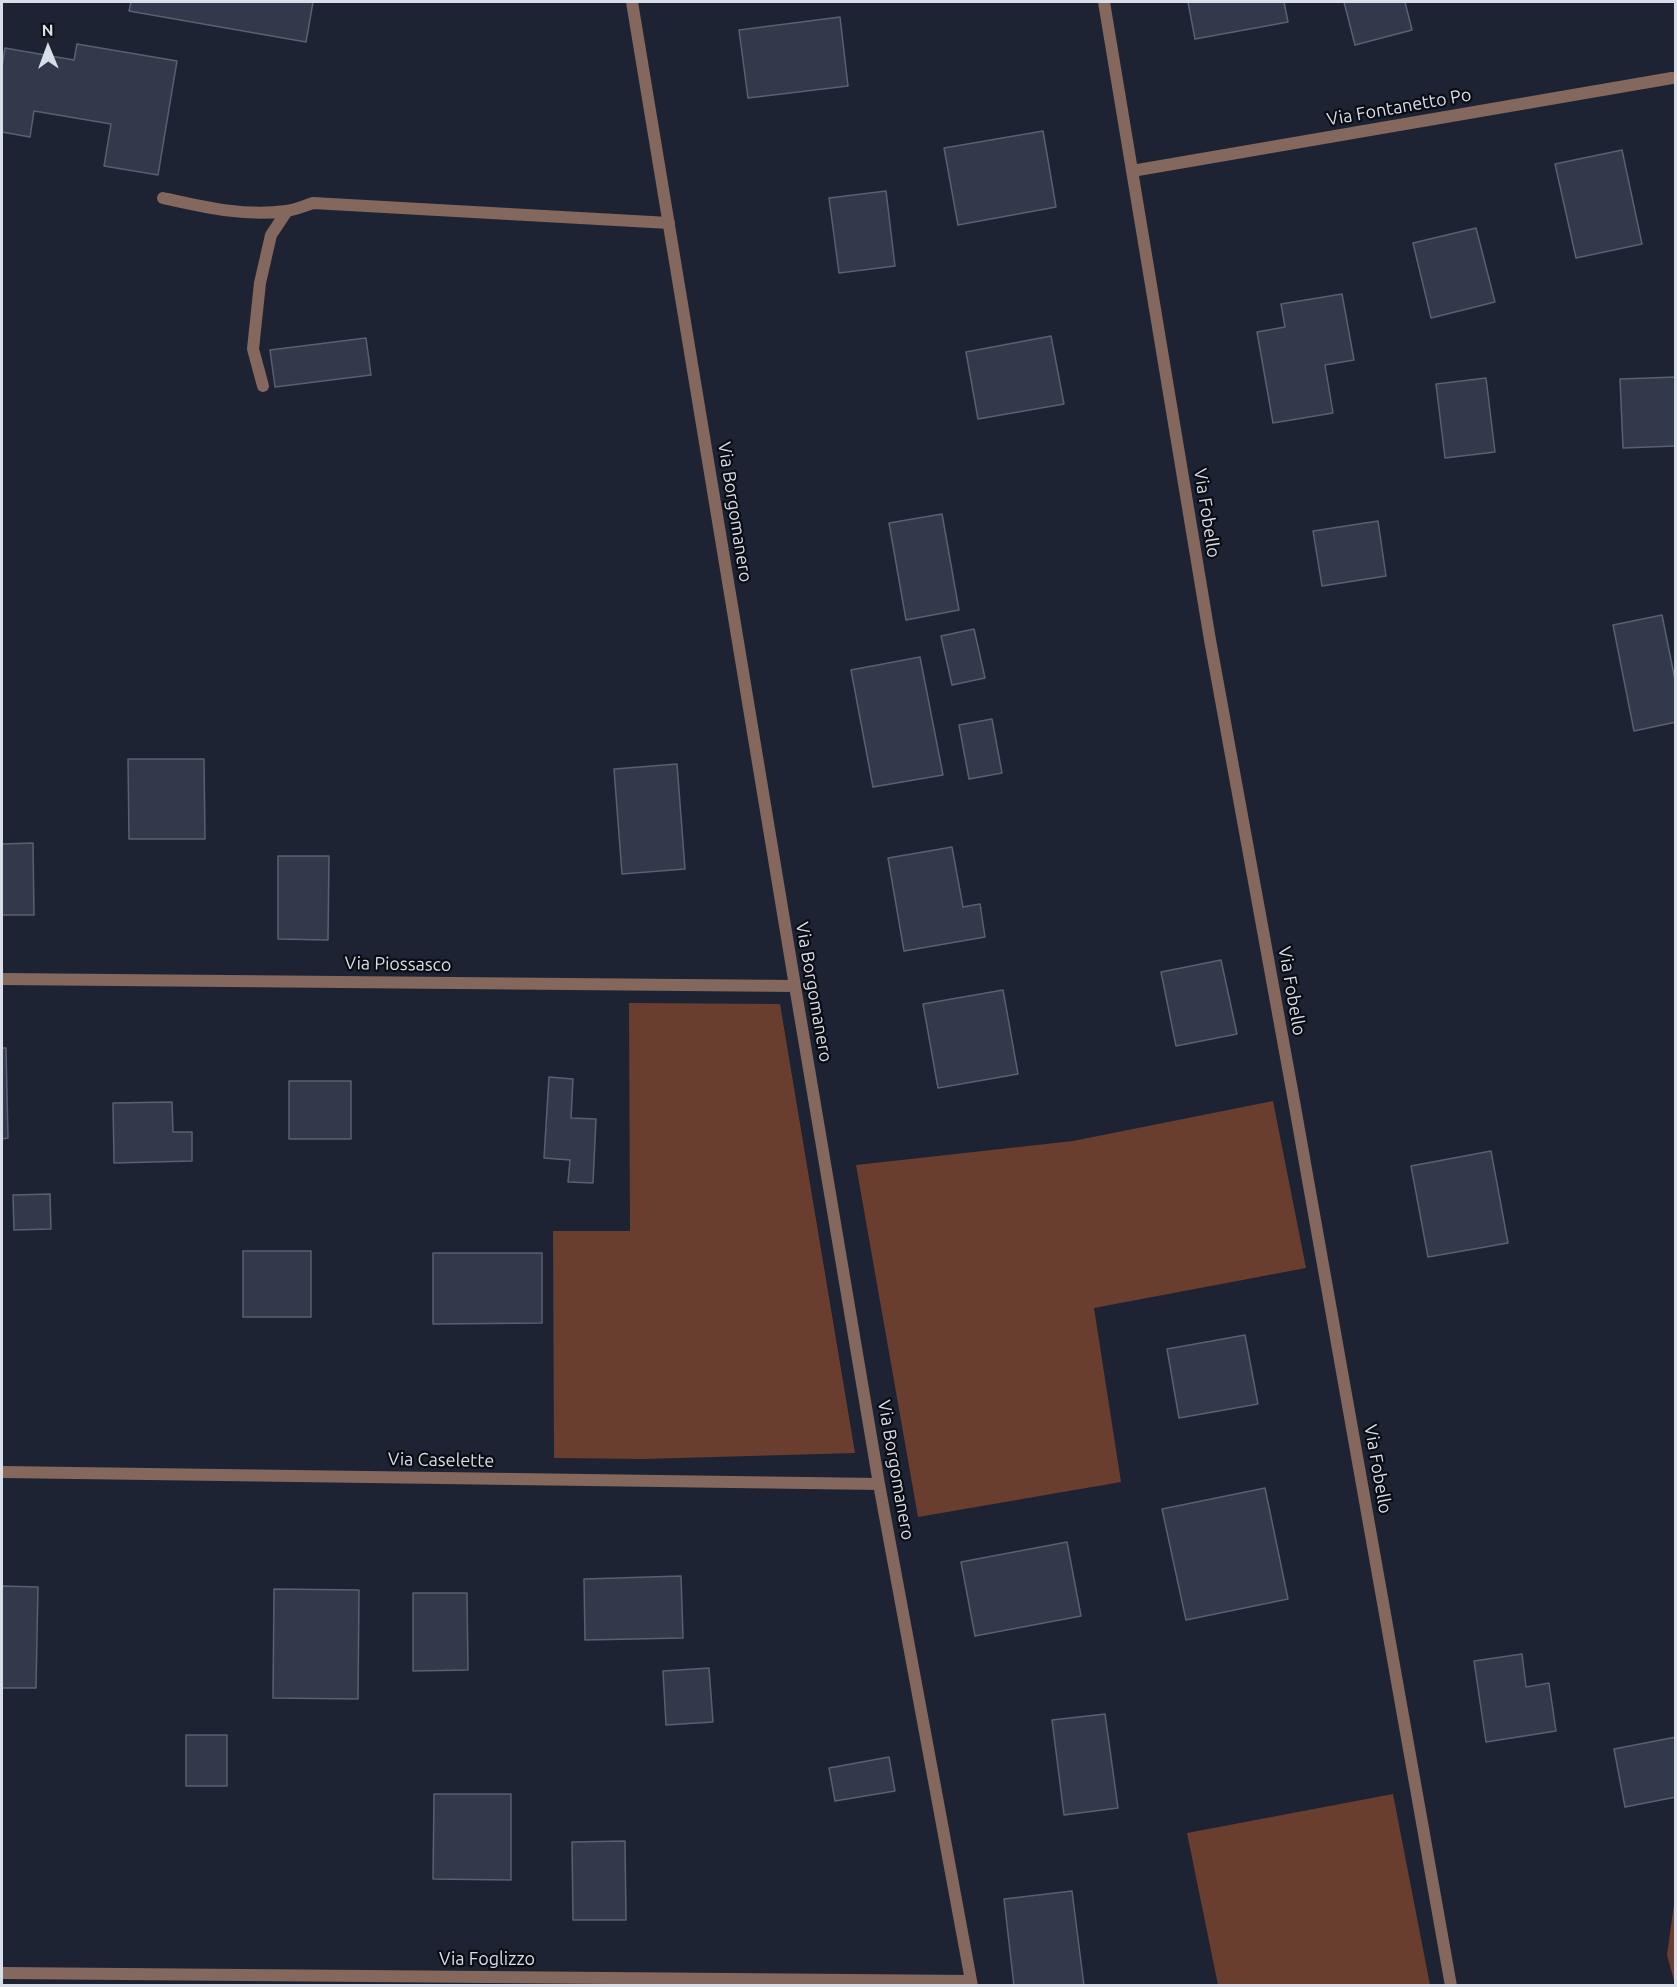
<!DOCTYPE html>
<style>
body{margin:0}
#map{position:relative;width:1677px;height:1987px;overflow:hidden;background:#1d2332;font-family:Ubuntu,sans-serif}
canvas{display:block}
.frame{position:absolute;inset:0;border:3px solid #d9dee8;pointer-events:none}
.north{position:absolute;left:18px;top:18px;width:60px;height:60px;-webkit-text-stroke:4px #0a0d13;paint-order:stroke;rotate:359deg;font-size:16px;font-weight:700;line-height:24px;text-align:center;color:#d9dee8}
.north::after{content:'';display:block;margin:auto;width:21px;height:27px;background:#d9dee8;clip-path:polygon(50% 0,100% 100%,50% 72%,0 100%)}
</style>
<div id="map">
<canvas width="1677" height="1987"></canvas>
<div class="frame"></div>
<div class="north">N</div>
</div>
<script>
const context = document.querySelector('canvas').getContext('2d');
context.lineJoin = 'round';
function paint(path, color) {
  context.fillStyle = color;
  context.fill(path, 'evenodd');
}
function strokePath(path, color, width, dash) {
  context.strokeStyle = color;
  context.lineWidth = width;
  context.lineCap = dash ? 'butt' : 'round';
  context.setLineDash(dash || []);
  context.stroke(path);
}
function drawText(font, color, halo, rows, align = 'center') {
  context.font = font + ' Ubuntu,sans-serif';
  context.lineWidth = 4.5;
  context.setLineDash([]);
  context.textBaseline = 'middle';
  context.strokeStyle = halo;
  context.fillStyle = color;
  for (const [text, x, y, turn = 0] of rows) {
    context.save();
    context.translate(x, y);
    context.rotate((+turn || 0) * Math.PI / 180);
    context.textAlign = isNaN(turn) ? turn : align;
    if (halo) context.strokeText(text, 0, 0);
    context.fillText(text, 0, 0);
    context.restore();
  }
}
const green = new Path2D(`
 M629,1003L780,1004L855,1453L645,1459L554,1458L553,1231H630Z
 M1273,1101L1306,1268L1094,1308L1121,1482L918,1517L856,1165L1073,1141Z
 M1393,1794L1430,1985H1218L1187,1833Z
 M1675,1897L1676,1984H1675L1667,1955Z`);
const building = new Path2D(`
 M131,2H313L306,42L129,11Z
 M1188,2H1284L1288,22L1195,39Z
 M1344,2H1405L1412,30L1355,45Z
 M840,17L848,86L748,98L739,30Z
 M77,44L177,61L158,175L104,166L111,124L34,111L30,137L2,132V67L5,48L74,60Z
 M1043,131L1056,207L958,225L944,148Z
 M1622,150L1642,244L1576,258L1555,164Z
 M886,191L895,266L839,273L829,198Z
 M1476,228L1495,302L1431,318L1413,243Z
 M1342,294L1354,360L1325,365L1333,413L1273,423L1257,332L1285,327L1281,304Z
 M1051,336L1064,404L978,419L966,352Z
 M366,338L371,375L275,387L270,350Z
 M1676,377V446L1623,448L1620,379Z
 M1486,378L1495,452L1445,458L1436,384Z
 M942,514L959,610L906,620L889,523Z
 M1378,521L1386,576L1322,586L1313,531Z
 M1662,615L1676,685V722L1634,731L1613,625Z
 M974,629L985,678L952,685L941,636Z
 M920,657L943,775L873,787L851,670Z
 M992,719L1002,773L969,779L959,725Z
 M128,759H204L205,839H129Z
 M677,764L685,869L622,874L614,769Z
 M33,843L34,915H2V844Z
 M952,847L963,907L980,904L985,937L904,951L888,858Z
 M278,856H329L328,940L278,939Z
 M1221,960L1237,1034L1176,1046L1161,972Z
 M1003,990L1018,1074L938,1088L923,1004Z
 M2,1048H6L8,1138L2,1139Z
 M549,1077L573,1079L571,1118L596,1119L593,1183L568,1182L570,1160L544,1158Z
 M289,1081H351V1139H289Z
 M172,1102L173,1132H192V1161L114,1163L113,1103Z
 M1491,1151L1508,1243L1428,1257L1411,1166Z
 M50,1194L51,1229L14,1230L13,1195Z
 M243,1251H311V1317H243Z
 M433,1253H542V1323L433,1324Z
 M1245,1335L1258,1404L1179,1418L1167,1349Z
 M1265,1488L1288,1599L1186,1620L1162,1509Z
 M1067,1542L1081,1616L975,1636L961,1562Z
 M681,1576L683,1638L585,1640L584,1579Z
 M2,1586L38,1587L36,1688H2Z
 M274,1589L359,1590L358,1699L273,1698Z
 M413,1593H467L468,1670L413,1671Z
 M1522,1654L1526,1687L1549,1683L1556,1731L1486,1742L1474,1661Z
 M709,1668L713,1722L666,1725L663,1671Z
 M1105,1714L1118,1808L1064,1815L1052,1720Z
 M186,1735H227V1786H186Z
 M1676,1737V1797L1625,1807L1614,1749Z
 M889,1757L895,1791L835,1801L829,1768Z
 M434,1794H511V1880L433,1879Z
 M625,1841L626,1920H573L572,1842Z
 M1072,1891L1084,1986H1014L1004,1899Z`);
const service = new Path2D(`
 M163,198C203,207 245,217 286,211C295,210 304,206 313,203L669,223
 M263,386L253,349L260,283L271,235L287,211`);
const minor = new Path2D(`
 M632,2L795,986L879,1484L972,1986
 M1104,2L1210,640L1292,1090L1451,1986
 M1132,171L1672,78
 M2,979L795,986
 M2,1472L879,1484
 M2,1973L971,1981`);
const streetNames = [
 ["Via Fontanetto Po",1399,107,-10],
 ["Via Borgomanero",735,512,81],
 ["Via Fobello",1207,513,81],
 ["Via Piossasco",398,964,1],
 ["Via Fobello",1292,991,80],
 ["Via Borgomanero",814,992,80],
 ["Via Caselette",441,1460,1],
 ["Via Fobello",1378,1469,80],
 ["Via Borgomanero",896,1470,80],
 ["Via Foglizzo",487,1959]
];
paint(green, '#693e2f');
paint(building, '#32394a');
strokePath(building, '#596073', 1.5);
strokePath(service, '#84675d', 12);
strokePath(minor, '#84675d', 12);
drawText('18px', '#d9dee8', '#0a0d13', streetNames);
</script>
